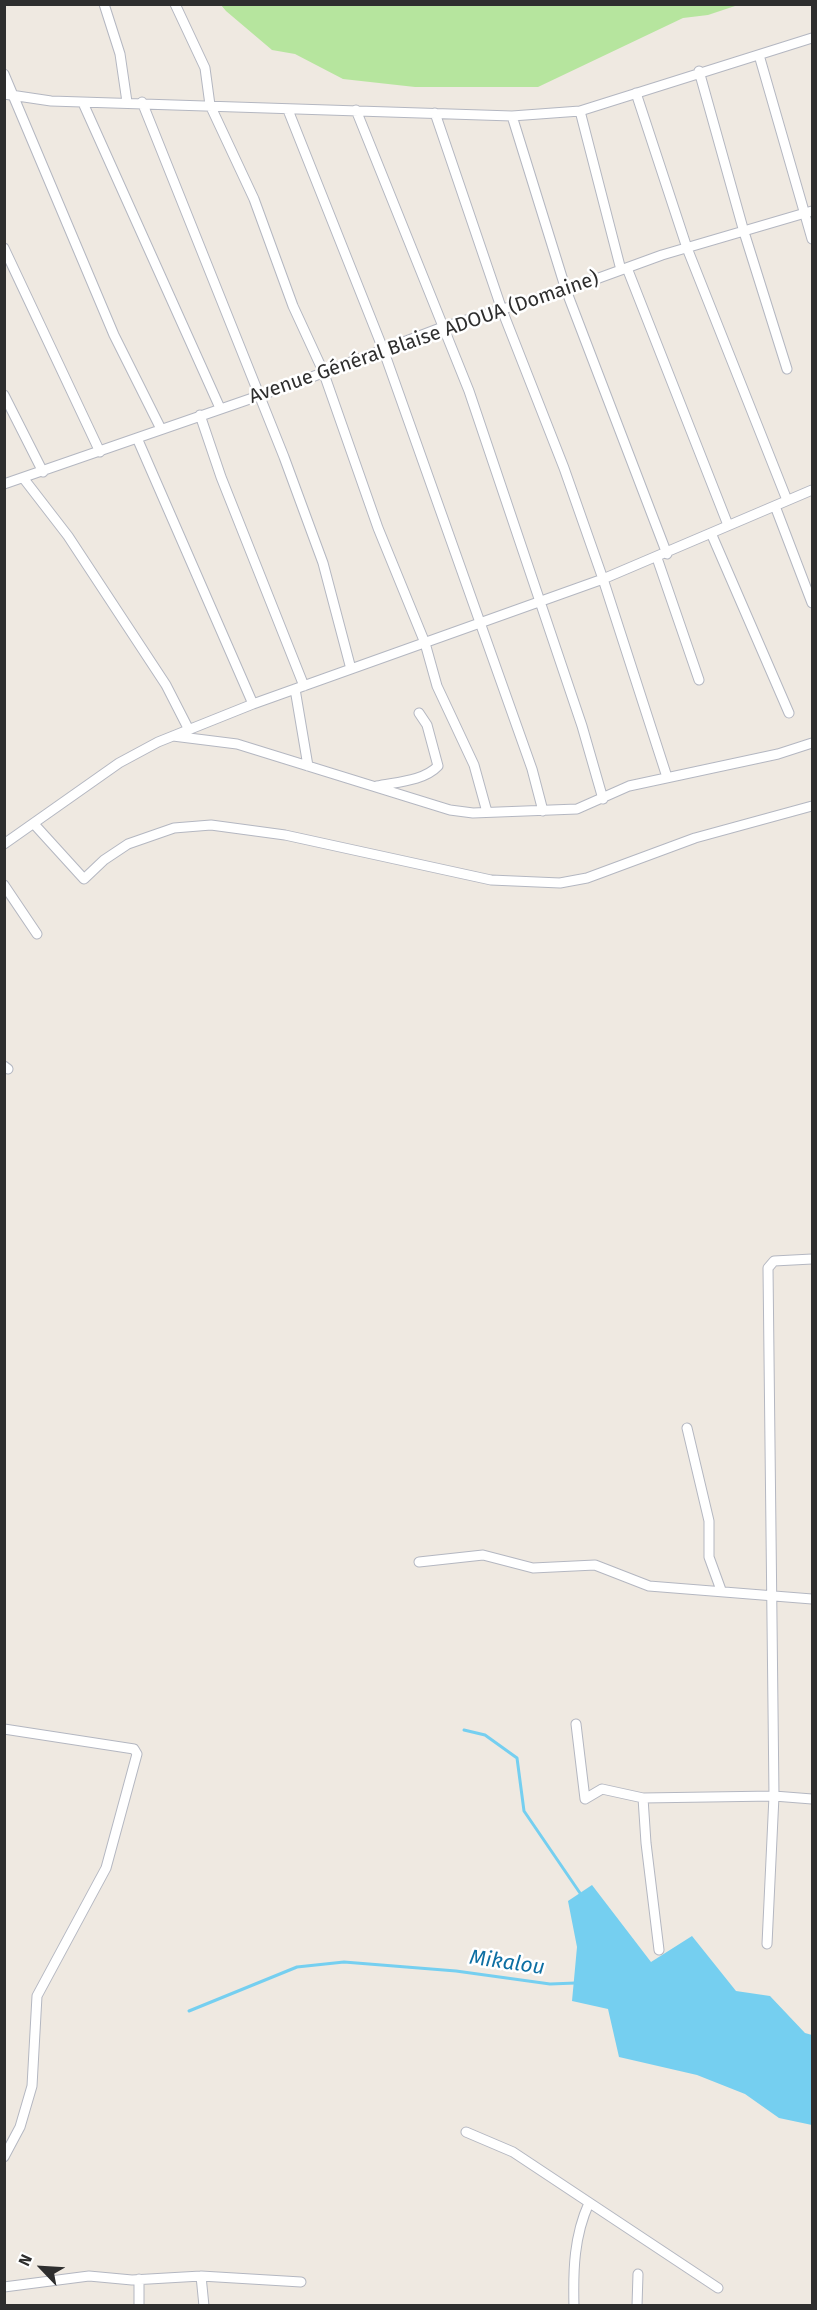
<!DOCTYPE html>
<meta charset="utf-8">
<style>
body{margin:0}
#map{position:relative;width:817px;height:2310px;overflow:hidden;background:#efe9e1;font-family:"Fira Sans",sans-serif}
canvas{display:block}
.frame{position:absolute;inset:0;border:6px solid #2e2e2e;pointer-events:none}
.north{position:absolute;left:12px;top:2238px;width:60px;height:60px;-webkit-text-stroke:4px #fff;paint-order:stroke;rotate:295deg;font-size:16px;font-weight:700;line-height:24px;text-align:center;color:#2e2e2e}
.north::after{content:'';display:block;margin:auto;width:21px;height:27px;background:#2e2e2e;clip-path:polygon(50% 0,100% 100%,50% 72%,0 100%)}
</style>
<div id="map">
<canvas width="817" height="2310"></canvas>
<div class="frame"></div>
<div class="north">N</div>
</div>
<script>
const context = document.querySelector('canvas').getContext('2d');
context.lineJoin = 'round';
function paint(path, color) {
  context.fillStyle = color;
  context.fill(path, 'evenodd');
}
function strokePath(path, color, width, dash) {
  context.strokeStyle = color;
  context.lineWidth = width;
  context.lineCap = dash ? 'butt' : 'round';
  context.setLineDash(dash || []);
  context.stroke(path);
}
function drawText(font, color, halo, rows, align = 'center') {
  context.font = font + ' "Fira Sans",sans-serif';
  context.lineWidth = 5;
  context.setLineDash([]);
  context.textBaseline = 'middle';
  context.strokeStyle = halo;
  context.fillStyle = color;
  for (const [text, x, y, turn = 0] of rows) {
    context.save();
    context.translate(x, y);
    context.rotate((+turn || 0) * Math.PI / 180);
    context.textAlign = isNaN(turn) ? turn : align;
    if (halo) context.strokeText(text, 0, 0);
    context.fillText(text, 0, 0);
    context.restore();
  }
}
const green = new Path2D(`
 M221,5H738L708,15L683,18L538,87H415L343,79L295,54L272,50L226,11Z`);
const water = new Path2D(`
 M592,1885L651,1962L692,1936L736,1991L770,1996L805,2033L812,2035V2125L779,2118L745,2094L697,2075L619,2057L608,2009L572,2001L577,1947L568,1901Z`);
const stream = new Path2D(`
 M464,1730L485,1735L517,1758L524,1811L582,1896
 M189,2011L297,1967L344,1962L456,1971L550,1984L576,1983`);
const minor = new Path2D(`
 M104,4L120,54L127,102
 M175,4L205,68L210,105L254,199L293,306L323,371L378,528L425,643L437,686L474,765L487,812
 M759,55L812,239
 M699,71L744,232L787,369
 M4,74L114,335L161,429
 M636,93L687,248L787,500
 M4,94L51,101L512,116L580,111L812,38
 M142,102L284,457L323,563L351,669
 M83,103L220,408
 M288,110L383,349L532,769L543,811
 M356,110L469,391L582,726L603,799
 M580,111L621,270
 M435,113L502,310L564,468L603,579L667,777
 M512,116L566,290L667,554
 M4,248L100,452
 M627,268L728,525
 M4,395L43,472
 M200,415L221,477L304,686
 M137,438L253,704
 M24,479L68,536L166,685L188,728
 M4,484L296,383L443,327L566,290L662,255L812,211
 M775,506L812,603
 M711,533L789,713
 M657,558L699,680
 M295,689L308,766
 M173,736L237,744L450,810L473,813L577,809L629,786L778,754L812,743
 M377,786C396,782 424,781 438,766L427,725L419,713
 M34,824L84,879L104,860L128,844L174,828L211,825L285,835L491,880L560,883L587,878L695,838L812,806
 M4,844L119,763L158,742L253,704L603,579L812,490
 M4,885L37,934
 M4,1066L8,1069
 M687,1428L709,1521V1557L721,1590
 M419,1562L483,1555L533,1568L595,1565L649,1586L812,1599
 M576,1724L585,1799L602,1789L643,1798L774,1796L812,1799
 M4,1729L134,1749L137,1754L106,1868L37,1996L32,2086L20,2127L4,2157
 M643,1798L646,1843L659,1950
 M767,1944L774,1796L768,1268L774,1261L812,1259
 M466,2132L513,2152L718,2288
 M201,2276L204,2306
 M139,2279V2306
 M4,2287L89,2276L132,2280L201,2276L301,2282
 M574,2306C573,2270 574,2236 589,2203
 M637,2306L638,2274`);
const streetNames = [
 ["Avenue Général Blaise ADOUA (Domaine)",424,338,-19]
];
const waterNames = [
 ["Mikalou",507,1963,8]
];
paint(green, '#b6e59e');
paint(water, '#75cff0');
strokePath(stream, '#75cff0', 3);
strokePath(minor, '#b4b7c1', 11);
strokePath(minor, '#fff', 9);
drawText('20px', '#2e2e2e', '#fff', streetNames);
drawText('italic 21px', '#0d6fa3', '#fff', waterNames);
</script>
